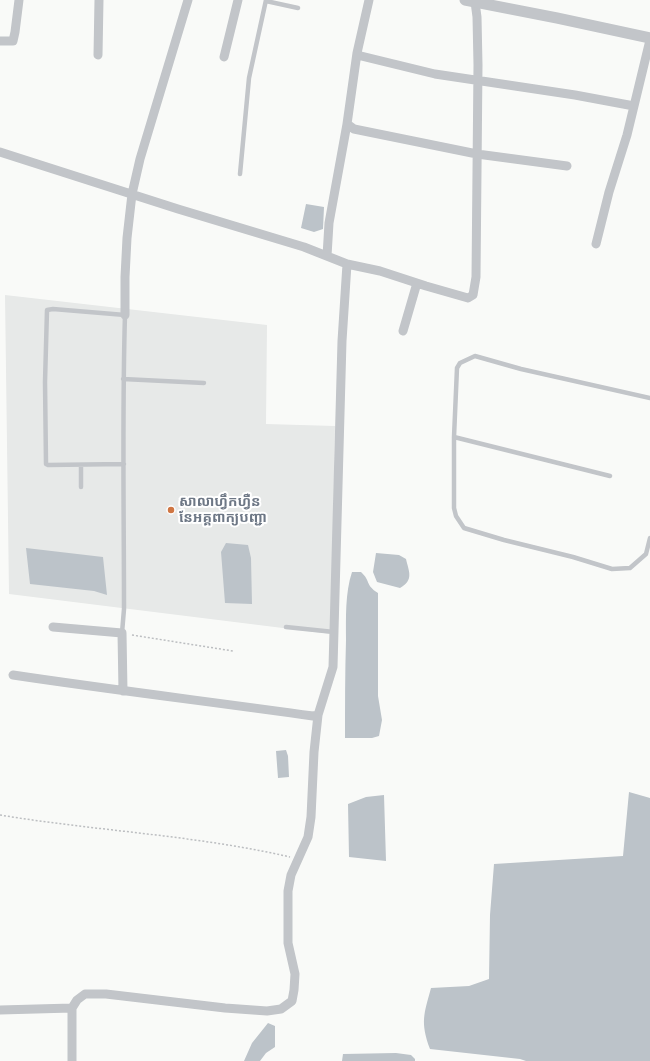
<!DOCTYPE html>
<meta charset="utf-8">
<style>
body{margin:0}
canvas{display:block;background:#f9faf8}
</style>
<canvas width="650" height="1061"></canvas>
<script>
const context = document.querySelector('canvas').getContext('2d');
context.lineJoin = 'round';
function paint(path, color) {
  context.fillStyle = color;
  context.fill(path, 'evenodd');
}
function strokePath(path, color, width, dash) {
  context.strokeStyle = color;
  context.lineWidth = width;
  context.lineCap = dash ? 'butt' : 'round';
  context.setLineDash(dash || []);
  context.stroke(path);
}
function drawText(font, color, halo, rows, align = 'center') {
  context.font = font + ' Manrope,"Noto Sans Khmer",sans-serif';
  context.lineWidth = 4;
  context.setLineDash([]);
  context.textBaseline = 'middle';
  context.strokeStyle = halo;
  context.fillStyle = color;
  for (const [text, x, y, turn = 0] of rows) {
    context.save();
    context.translate(x, y);
    context.rotate((+turn || 0) * Math.PI / 180);
    context.textAlign = isNaN(turn) ? turn : align;
    if (halo) context.strokeText(text, 0, 0);
    context.fillText(text, 0, 0);
    context.restore();
  }
}
const built = new Path2D(`
 M5,295L267,325L266,424L335,426L331,634L9,594Z`);
const water = new Path2D(`
 M306,204L324,207L323,229L314,232L301,228Z
 M226,543L248,545L251,558L252,604L225,603L221,552Z
 M26,548L103,557L107,595L94,591L30,584Z
 M376,553L399,555L406,559C409,572 414,580 400,588L377,582L373,572Z
 M352,572H361C371,581 365,585 378,593V696L382,720L379,736L372,738H345C345,705 345,672 346,640C346,618 345,593 352,572Z
 M286,750L288,756L289,777L278,778L276,751Z
 M629,792L650,798V1061H526L520,1059L430,1049C420,1022 424,1014 431,988L469,986L489,979L490,915L494,864L623,856Z
 M384,795L386,861L349,857L348,804L366,797Z
 M268,1023L275,1026V1047L266,1053L260,1061H244L252,1043Z
 M396,1053L411,1055L415,1059V1061H342L343,1054Z`);
const path = new Path2D(`
 M132,635L233,651
 M0,815C96,831 195,835 290,857`);
const service = new Path2D(`
 M266,1L298,8
 M240,174L249,78L266,0
 M123,379L204,383
 M650,398L521,369L475,356L460,363L457,368L454,437V508L456,516L464,528L504,540L573,557L612,569L630,568L646,554L650,538
 M454,437L610,476
 M81,465V487
 M286,627L334,632
 M122,633L124,609C124,511 122,413 125,315L53,309L47,310L45,382L46,464L48,465L124,464`);
const minor = new Path2D(`
 M369,0L357,53L347,124L354,129L477,154L567,166
 M0,41H13L15,32L19,0
 M98,55L99,0
 M357,55L435,74L575,95L634,106
 M224,57L238,0
 M0,152L178,209L304,247L347,264L380,271L426,286L468,298L473,295L476,277L478,65L477,17L475,2
 M596,244L609,192L627,135L650,40
 M327,256L329,223L347,124
 M125,315V277L127,238L132,194L140,159L188,0
 M403,331L417,283
 M53,627L122,633L123,691
 M13,675C113,690 213,702 313,716L318,715
 M0,1010L72,1008
 M72,1061V1008L77,1000L85,994H106L225,1008L267,1011L281,1009L292,1001L294,990L295,974L288,943V891L291,875L308,837L311,817L314,752L318,715L333,667L342,341L347,264`);
const tertiary = new Path2D(`
 M465,0L557,18L650,38`);
const markers = [
 [171,510,4,"#cf7643"]
];
const poiNames = [
 ["សាលាហ្វឹកហ្វឺន",179,502],
 ["នែអគ្គពាក្យបញ្ជា",179,518]
];
paint(built, '#e7e9e8');
paint(water, '#bcc3c9');
strokePath(path, '#bcbec1', 1.5, [2, 2]);
strokePath(service, '#c2c5c9', 4.5);
strokePath(minor, '#c2c5c9', 9);
strokePath(tertiary, '#c2c5c9', 11);
for (const [x, y, r, color] of markers) {
  const dot = new Path2D();
  dot.arc(x, y, r, 0, 2 * Math.PI);
  context.fillStyle = color;
  context.fill(dot);
  strokePath(dot, '#fff', 1.5);
}
drawText('bold 14px', '#6d7785', '#fff', poiNames, 'left');
</script>
